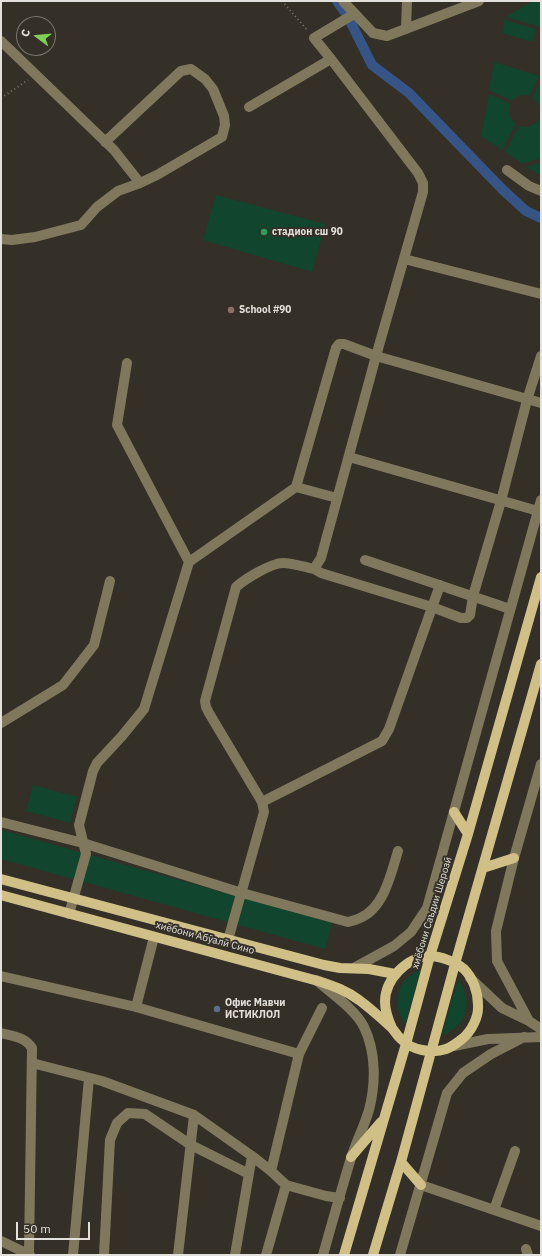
<!DOCTYPE html>
<meta charset="utf-8">
<style>
body{margin:0}
#map{position:relative;width:542px;height:1256px;overflow:hidden;background:#342f27;font-family:"IBM Plex Sans",sans-serif}
canvas{display:block}
.frame{position:absolute;inset:0;border:2px solid #e4e1dc;pointer-events:none}
.north{position:absolute;left:16px;top:16px;width:40px;height:40px;box-sizing:border-box;background:#342f27;border:1px solid #7a766f;border-radius:50%;rotate:286deg;font-size:11px;font-weight:700;line-height:16px;text-align:center;color:#e4e1dc}
.north::after{content:'';display:block;margin:auto;width:14px;height:18px;background:#7fd052;clip-path:polygon(50% 0,100% 100%,50% 72%,0 100%)}
.scale{position:absolute;left:16px;top:1222px;width:74px;height:18px;box-sizing:border-box;border:2px solid #e4e1dc;border-top:0;padding-left:5px;font-size:12px;line-height:14px;white-space:nowrap;color:#e4e1dc;-webkit-text-stroke:3px #342f27;paint-order:stroke}
</style>
<div id="map">
<canvas width="542" height="1256"></canvas>
<div class="frame"></div>
<div class="north">С</div>
<div class="scale">50 m</div>
</div>
<script>
const context = document.querySelector('canvas').getContext('2d');
context.lineJoin = 'round';
function paint(path, color) {
  context.fillStyle = color;
  context.fill(path, 'evenodd');
}
function strokePath(path, color, width, dash) {
  context.strokeStyle = color;
  context.lineWidth = width;
  context.lineCap = dash ? 'butt' : 'round';
  context.setLineDash(dash || []);
  context.stroke(path);
}
function drawText(font, color, halo, rows, align = 'center') {
  context.font = font + ' "IBM Plex Sans",sans-serif';
  context.lineWidth = 4;
  context.setLineDash([]);
  context.textBaseline = 'middle';
  context.strokeStyle = halo;
  context.fillStyle = color;
  for (const [text, x, y, turn = 0] of rows) {
    context.save();
    context.translate(x, y);
    context.rotate((+turn || 0) * Math.PI / 180);
    context.textAlign = isNaN(turn) ? turn : align;
    if (halo) context.strokeText(text, 0, 0);
    context.fillText(text, 0, 0);
    context.restore();
  }
}
const green = new Path2D(`
 M533,1H541V27L505,17Z
 M504,20L536,29L532,42L502,33Z
 M494,62L539,76L529,96C522,94 518,95 512,101L489,90Z
 M541,81V116H540C541,107 539,103 532,98Z
 M489,94L510,104C507,113 509,117 516,124L502,150L481,136Z
 M539,119L541,120V158L523,164L505,152L519,126C528,128 533,127 539,119Z
 M539,163L541,169V176L526,167Z
 M216,195L325,224L312,272L203,240Z
 M33,785L77,797L70,823L26,811Z
 M1,830L332,923L325,949L1,859Z
 M421,969L405,1025C391,1002 396,981 421,969Z
 M458,979C474,1003 468,1024 442,1036Z`);
const canal = new Path2D(`
 M337,1L347,15L372,65L409,93L503,190L526,211L541,218`);
const path = new Path2D(`
 M282,1L308,31
 M1,98L28,80`);
const minor = new Path2D(`
 M343,1L373,33L387,36L479,1
 M406,29L407,1
 M1,41L114,150L140,183L118,191L97,207L81,225L35,237L12,240L1,239
 M249,107L331,59
 M105,142L181,71L191,69L205,79L213,89L224,116L225,125L222,137L157,175L140,183
 M507,170L529,186L541,191
 M404,259L541,294
 M349,457L538,511
 M296,487L336,348L339,344H344L376,356L541,403
 M365,560L510,609
 M189,562L296,487L337,498
 M314,569L321,573L432,607L461,618H467L470,615L473,596L501,501L527,400L541,356
 M1,723L63,685L94,645L110,581
 M262,802L382,741L389,729L440,585
 M1,822L83,843L242,893L348,922C352,921 356,920 360,918C384,908 391,874 398,851
 M69,914L86,854L79,825L93,771L97,763L122,736L144,709L189,562L117,425L127,363
 M228,940L264,812L262,802L209,713L206,707L205,701L236,587C245,579 271,563 283,563C293,563 304,567 314,569L321,558L376,356L423,192V183L418,173L331,59L314,38L354,14
 M354,968L394,946L411,932L427,908L541,500
 M1,976L136,1007L299,1054L271,1171L286,1185L266,1255
 M470,978L502,1008L529,1021L541,1029
 M316,980C331,993 356,1010 364,1027C376,1052 376,1083 369,1110C364,1127 356,1142 351,1158C341,1191 332,1223 323,1255
 M136,1007L154,937
 M529,1021L497,961L496,931L514,858L541,764
 M1,1033C13,1036 25,1037 32,1048L29,1254
 M454,1046L488,1039L541,1037
 M299,1054L322,1008
 M32,1063L102,1081L194,1115L252,1156L271,1171
 M286,1185L326,1196L340,1198
 M421,1185L541,1226
 M494,1210L515,1151
 M1,1241L30,1255
 M526,1249L528,1255
 M73,1255L89,1078
 M104,1255L110,1140L117,1123L128,1113L145,1114L191,1145L249,1174
 M178,1255L194,1115
 M235,1255L252,1156
 M400,1255L447,1093L463,1073L491,1054L524,1037`);
const major = new Path2D(`
 M454,812L468,834
 M483,868L514,858
 M1,879L324,965L340,968L369,969L395,974
 M1,895L318,981C333,986 346,990 359,1000C370,1008 381,1018 391,1027C395,1031 397,1036 401,1039C411,1050 432,1054 446,1049C452,1047 457,1043 462,1039C471,1032 479,1017 478,1005C478,992 473,978 464,969C456,962 440,956 430,956C407,957 385,979 385,1002C385,1011 388,1019 392,1028
 M351,1157L381,1122
 M401,1162L421,1185
 M344,1255L406,1044L430,956L468,834L541,577
 M373,1255L401,1162L455,964L541,664`);
const markers = [
 [264,232,4,"#2e9e5b"],
 [231,310,4,"#8d6e63"],
 [217,1009,4,"#5c6f8a"]
];
const poiNames = [
 ["стадион сш 90",272,232],
 ["School #90",239,310],
 ["Офис Мавчи",225,1003],
 ["ИСТИКЛОЛ",225,1015]
];
const streetNames = [
 ["хиёбони Саъдии Шерозӣ",432,913,-73],
 ["хиёбони Абӯалӣ Сино",205,938,15]
];
paint(green, '#12452d');
strokePath(canal, '#365586', 10);
strokePath(path, '#79746d', 2, [1, 3]);
strokePath(minor, '#80785d', 10);
strokePath(major, '#d0c088', 10);
for (const [x, y, r, color] of markers) {
  const dot = new Path2D();
  dot.arc(x, y, r, 0, 2 * Math.PI);
  context.fillStyle = color;
  context.fill(dot);
  strokePath(dot, '#342f27', 1.5);
}
drawText('bold 10px', '#e4e1dc', '#342f27', poiNames, 'left');
drawText('10px', '#e4e1dc', '#342f27', streetNames);
</script>
